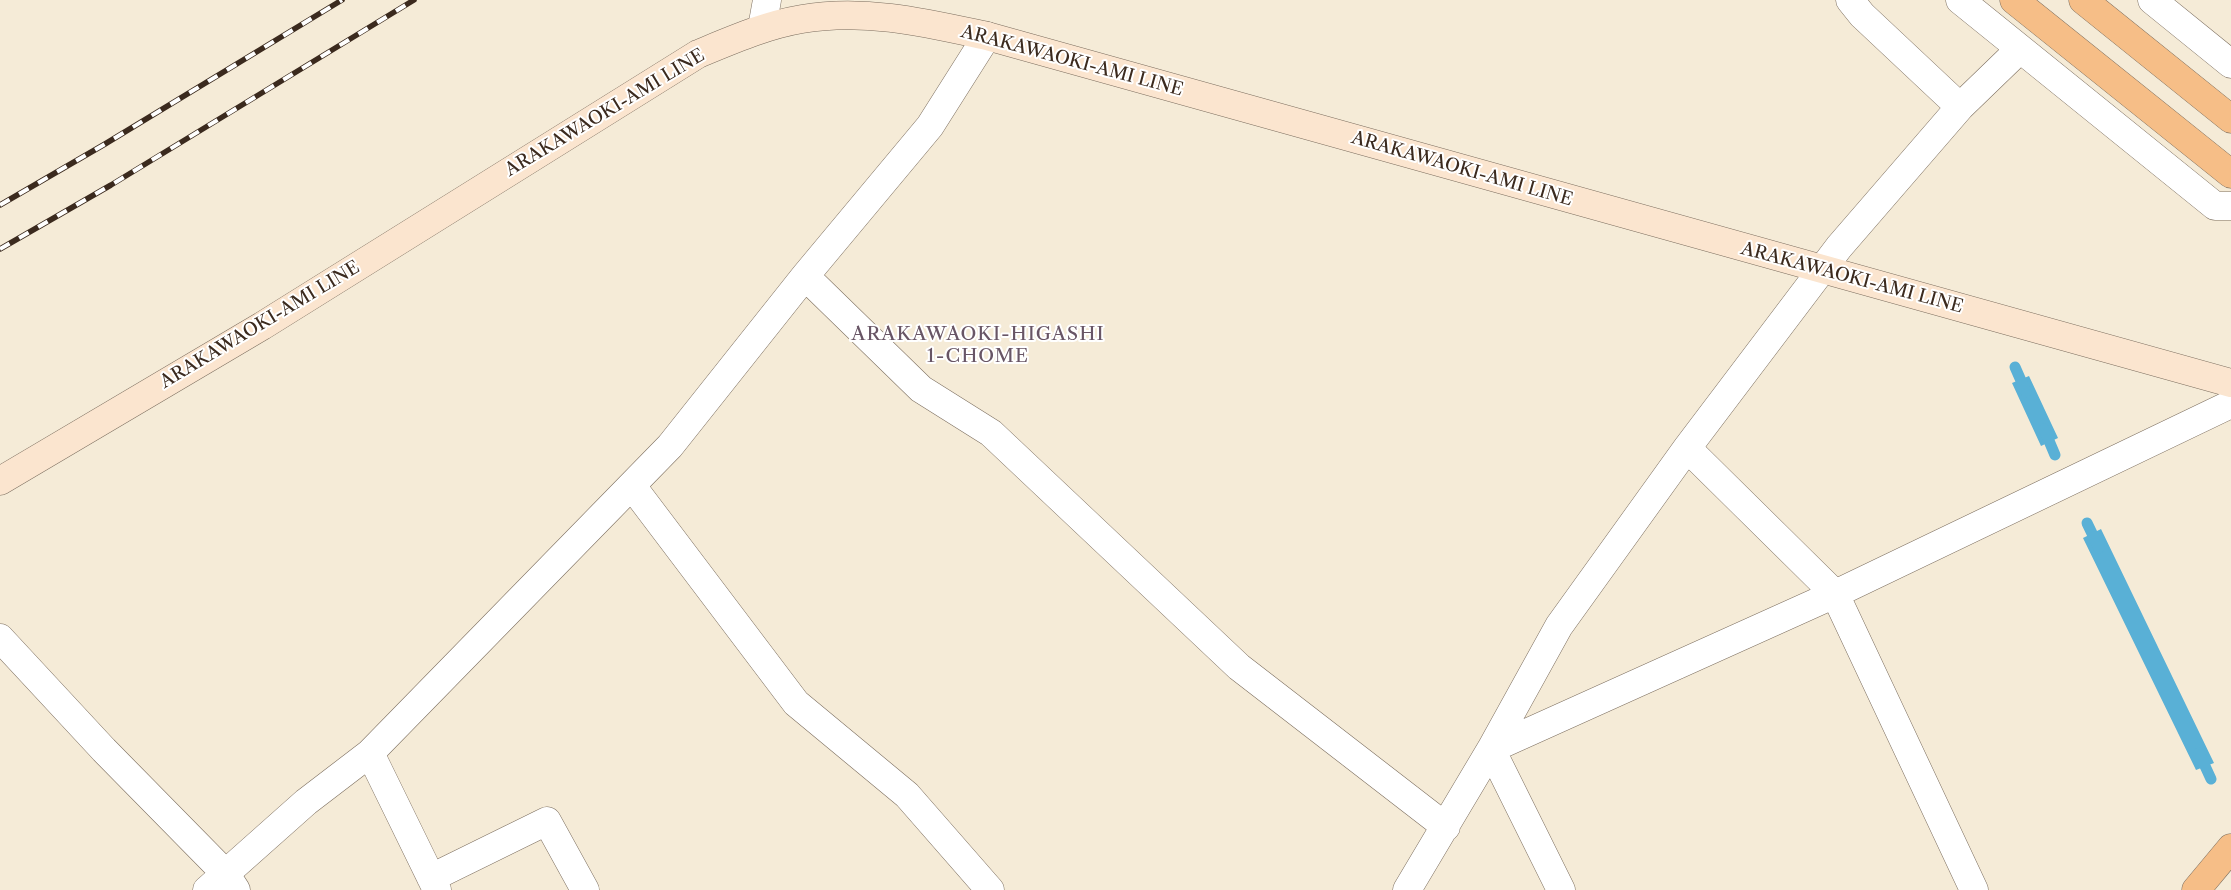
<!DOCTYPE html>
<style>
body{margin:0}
canvas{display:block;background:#f5ebd7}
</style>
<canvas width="2231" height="890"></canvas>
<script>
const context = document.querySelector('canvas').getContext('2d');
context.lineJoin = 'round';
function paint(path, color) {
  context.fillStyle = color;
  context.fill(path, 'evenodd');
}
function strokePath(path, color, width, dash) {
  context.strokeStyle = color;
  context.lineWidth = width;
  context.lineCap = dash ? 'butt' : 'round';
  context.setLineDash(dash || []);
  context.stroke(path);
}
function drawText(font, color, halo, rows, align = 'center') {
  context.font = font + ' "Libre Caslon Text",serif';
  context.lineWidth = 4;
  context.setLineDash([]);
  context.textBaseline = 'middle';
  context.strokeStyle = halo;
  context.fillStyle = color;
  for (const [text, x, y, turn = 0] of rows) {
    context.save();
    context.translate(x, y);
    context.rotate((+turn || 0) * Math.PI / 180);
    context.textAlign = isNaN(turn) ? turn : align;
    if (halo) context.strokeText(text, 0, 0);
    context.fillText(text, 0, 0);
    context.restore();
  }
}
const water = new Path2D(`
 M2029,376L2058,438L2041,446L2012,383Z
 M2101,529L2214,763L2196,770L2083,538Z`);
const stream = new Path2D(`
 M2015,367L2026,392
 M2044,429L2055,455
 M2087,523L2099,548
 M2199,753L2211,779`);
const street = new Path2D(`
 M1960,0L2215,206H2231
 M2152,0L2231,64
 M762,28L767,0
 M1960,107L2020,49
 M805,276L921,389L991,433L1239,667L1446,827
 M1687,448L1835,594L1974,890
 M632,486L796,703L907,795L990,890
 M0,638L104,750L225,873L236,890
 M1491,749L1835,594L2231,404
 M1491,749L1561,890
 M370,753L437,890
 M431,878L547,821L585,890
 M207,890L306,802L370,753L670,446L805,276L930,126L987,36
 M1407,890L1491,749L1559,626L1687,448L1839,247L1960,107L1862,15L1850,0`);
const secondary = new Path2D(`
 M0,481L262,326L698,54C732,40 766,25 802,19C865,8 927,23 987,36L2231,383`);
const primary = new Path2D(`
 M2014,0L2231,174
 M2083,0L2231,119
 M2196,890L2231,848`);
const rail = new Path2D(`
 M0,205L105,144L342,0
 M0,249L111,185L414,0`);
const streetNames = [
 ["ARAKAWAOKI-AMI LINE",1072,61,15],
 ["ARAKAWAOKI-AMI LINE",605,113,-31],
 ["ARAKAWAOKI-AMI LINE",1462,169,16],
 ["ARAKAWAOKI-AMI LINE",1852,278,15],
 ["ARAKAWAOKI-AMI LINE",260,325,-31]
];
const neighbourhoodNames = [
 ["ARAKAWAOKI-HIGASHI",978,335],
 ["1-CHOME",978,357]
];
paint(water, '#59b0d6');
strokePath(stream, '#59b0d6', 11);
strokePath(street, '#7c6e5f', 29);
strokePath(secondary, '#7c6e5f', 29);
strokePath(primary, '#7c6e5f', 29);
strokePath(street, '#fff', 28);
strokePath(secondary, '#fbe5cf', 28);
strokePath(primary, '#f6be87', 28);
strokePath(rail, '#3b2a1e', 5.5);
strokePath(rail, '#fff', 4, [11]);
drawText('18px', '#3b2a1e', '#fff', streetNames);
context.letterSpacing = '1px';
drawText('19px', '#685565', '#fff', neighbourhoodNames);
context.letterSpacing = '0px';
</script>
